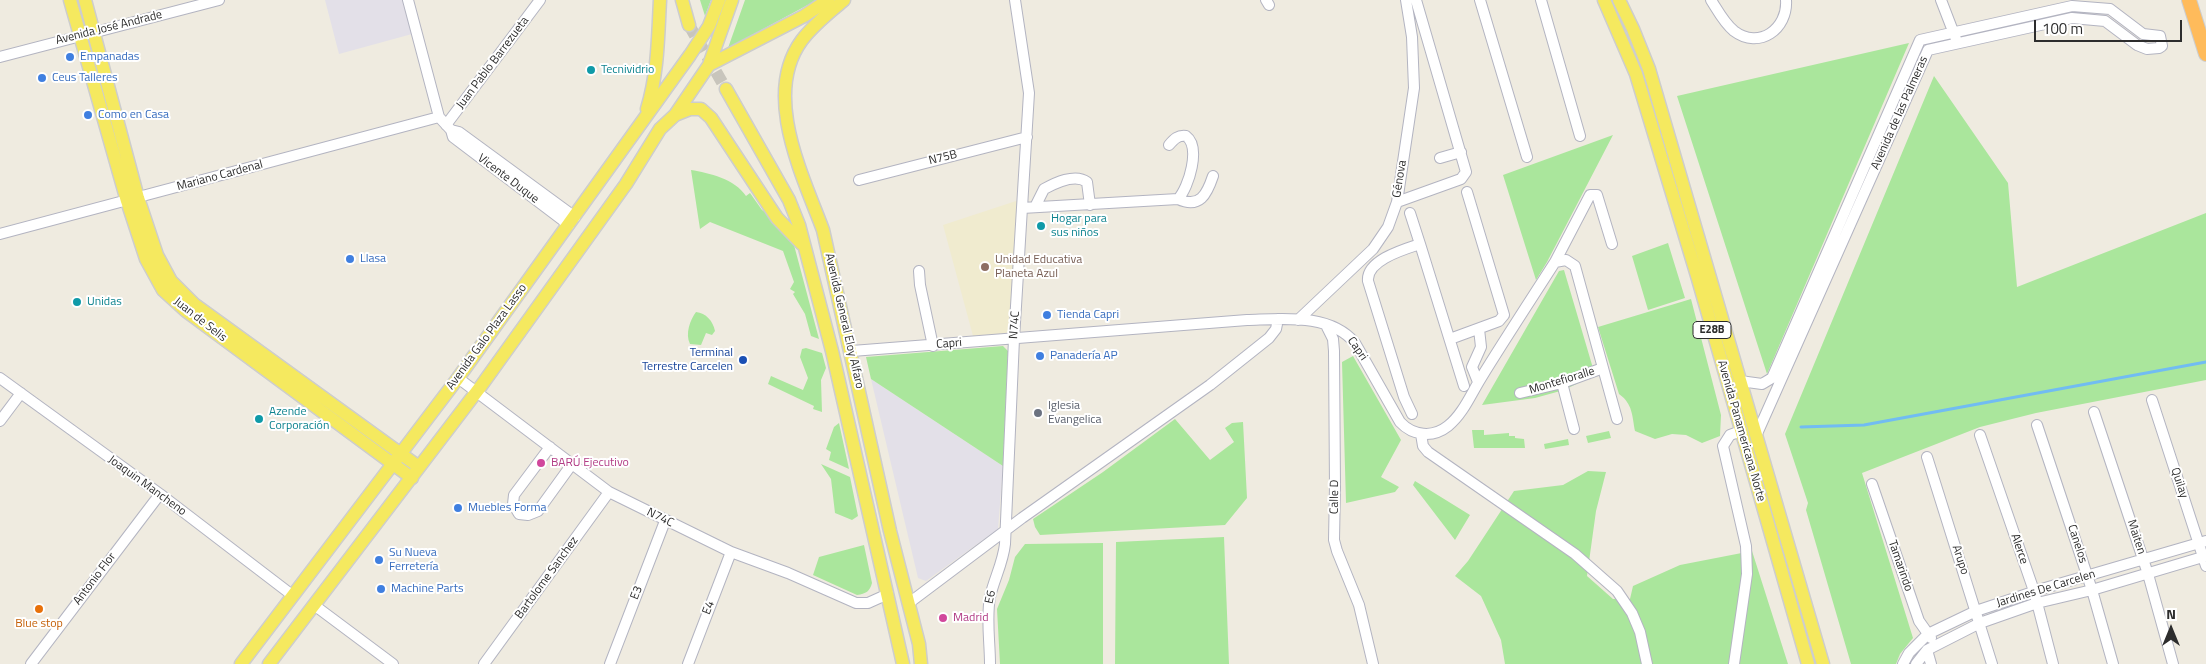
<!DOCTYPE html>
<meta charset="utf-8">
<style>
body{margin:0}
#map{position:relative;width:2206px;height:664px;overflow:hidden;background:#efebe0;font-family:"Titillium Web",sans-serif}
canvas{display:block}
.north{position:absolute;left:2146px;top:604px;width:50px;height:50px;-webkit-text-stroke:4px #fff;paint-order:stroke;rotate:0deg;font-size:14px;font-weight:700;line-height:20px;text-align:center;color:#2d2d2d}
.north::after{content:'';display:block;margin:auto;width:18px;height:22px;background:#2d2d2d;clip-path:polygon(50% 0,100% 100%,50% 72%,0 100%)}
.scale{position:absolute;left:2034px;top:20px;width:148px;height:22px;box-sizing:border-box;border:2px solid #2d2d2d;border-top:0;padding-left:6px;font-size:15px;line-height:18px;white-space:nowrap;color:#2d2d2d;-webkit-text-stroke:4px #fff;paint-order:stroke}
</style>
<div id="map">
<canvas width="2206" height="664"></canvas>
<div class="north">N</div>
<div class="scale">100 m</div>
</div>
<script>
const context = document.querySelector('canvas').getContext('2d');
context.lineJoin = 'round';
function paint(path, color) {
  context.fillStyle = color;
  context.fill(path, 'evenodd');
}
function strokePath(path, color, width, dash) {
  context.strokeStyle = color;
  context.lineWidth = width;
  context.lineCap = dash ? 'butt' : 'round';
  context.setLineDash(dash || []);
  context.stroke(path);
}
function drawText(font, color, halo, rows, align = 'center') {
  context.font = font + ' "Titillium Web",sans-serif';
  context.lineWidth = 4;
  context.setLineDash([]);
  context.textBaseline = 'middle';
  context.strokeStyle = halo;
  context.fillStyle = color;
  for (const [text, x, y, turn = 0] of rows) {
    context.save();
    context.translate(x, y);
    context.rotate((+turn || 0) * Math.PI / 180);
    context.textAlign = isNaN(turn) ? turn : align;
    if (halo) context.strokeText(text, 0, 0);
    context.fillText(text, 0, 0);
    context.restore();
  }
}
const industrial = new Path2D(`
 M325,0H402L412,34L339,54Z
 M871,379L1003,466L998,529L926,581L918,578Z`);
const education = new Path2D(`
 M1019,200L1011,329L1005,334L973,336L943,225Z`);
const green = new Path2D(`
 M700,0H711L705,16Z
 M745,0H817L728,48Z
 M1909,43L1767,374L1677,96Z
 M1934,76L2008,183L2017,287L2206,213V380L2036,413L1980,427L1862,473L1913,638L1900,654L1896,664H1851L1806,510L1808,503L1785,434Z
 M1613,135L1547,262L1536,280L1503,175Z
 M691,170C709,173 735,179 746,196L750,193L762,210L768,214L794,245L819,339L811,336L805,314L793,294L795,292L790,289L794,282L783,251L710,222L700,229Z
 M1668,243L1685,298L1648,310L1632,256Z
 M1564,270L1595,375L1564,390L1535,398L1482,405L1559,271Z
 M1691,299L1721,415L1720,436L1702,443L1686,435L1672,434L1655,439L1635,431C1632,416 1633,404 1619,394L1598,327Z
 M696,312C706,313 713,321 715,331L712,335L706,333L701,345L690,344C685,334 690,320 696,312Z
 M1003,346L1008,351L1003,466L871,379L866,357Z
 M806,348L822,353L826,368L821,380L822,412L813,409L814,406L768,384L771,376L803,390L808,378L800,357L802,349Z
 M1353,356L1401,440L1381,477L1399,487L1395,492L1346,503L1342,362Z
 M1175,419L1210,460L1234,442L1225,428L1232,423L1243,422L1247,498L1225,525L1040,535L1035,527L1033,519L1103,472Z
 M839,423L849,469L829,460L831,452L826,449L834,427Z
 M1472,430H1484V435L1509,433V436H1515V438L1524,439L1525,448H1474Z
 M1609,431L1611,438L1588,443L1586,436Z
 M1568,439L1569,445L1545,449L1544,444Z
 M821,464L850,477L858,516L852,520L835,513L831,479Z
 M1588,471L1606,472L1596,511L1587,576L1613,599H1630L1633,586L1680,565L1752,551L1788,664H1505L1501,640L1481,596L1455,576L1468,561L1514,491L1563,485Z
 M1415,481L1470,515L1455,540L1413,485Z
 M1224,537L1229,664H1115L1116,542Z
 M1103,543V664H1000L997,609L1009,580L1015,557L1025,544Z
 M864,545L872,583C870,591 866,594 857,595L813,575L819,557Z`);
const stream = new Path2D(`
 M1801,427L1864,425L2206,362`);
const majorTunnel = new Path2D(`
 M689,25L726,89`);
const minor = new Path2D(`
 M408,0L439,117L451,130L453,137L569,225
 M1266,0L1269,5
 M1480,0L1527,157
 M1541,0L1580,136
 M1711,0C1718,11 1724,23 1734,31C1759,50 1788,29 1786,0
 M1941,0L1956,39
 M0,57L219,0
 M446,125L540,0
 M451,130L459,132L575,217
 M1440,158L1461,152
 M859,180L1027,137
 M1178,199C1200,209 1207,194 1213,176
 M1397,202L1461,179L1466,172L1416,0
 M1035,207L1044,189C1055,183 1075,173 1087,182L1090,205
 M1022,208L1178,199C1189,187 1201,147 1186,136C1178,135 1174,139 1169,145
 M1410,213L1420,244
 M0,234L439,117
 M1555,262L1590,195H1597L1612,244
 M919,271L920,285L933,346
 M1298,320L1373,249L1388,227L1397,202L1414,88L1412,37L1406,0
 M1326,325L1333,339L1334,351L1335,487L1334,540L1337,551L1359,605L1373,664
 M1450,339L1499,321L1504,315L1467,192
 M852,351L1247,320C1283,319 1330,313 1355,343L1400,422C1413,436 1433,438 1448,426C1463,414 1471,394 1481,378C1505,339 1530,301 1555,262L1566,260L1575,266L1617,419
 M0,378L160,494L292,595
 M458,378L609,492L731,552L788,573L856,603H868L888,594
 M1740,381L1762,384L1772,378L1920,40L2072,6L2110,9L2143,34L2160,36L2162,46L2159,48L2147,49L2137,45L2105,21L2072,18L1928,50L1756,436
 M1478,382L1472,367L1481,347L1479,329
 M1562,383L1574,429
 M1520,393L1562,383L1603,368
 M2152,400L2206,566
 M2094,412L2148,574L2173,664
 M1412,414L1404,397L1368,281C1366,260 1405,249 1420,244L1464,386
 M0,421L21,393
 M2037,425L2092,590L2113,664
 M1421,434L1423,446L1428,452L1575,554L1617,591L1632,613L1640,632L1647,664
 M1980,435L2034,591L2053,664
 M550,447L514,495L513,504L519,514L528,515L538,511L572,464
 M1927,457L1992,664
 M1872,484L1919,621L1931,638
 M909,603L1022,518L1210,385L1269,338L1276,329L1278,319
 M314,605L393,664
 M1927,650L1931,664
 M31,664L160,494
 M484,664L609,492
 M610,664L665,521
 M688,664L731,552
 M990,664C990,642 986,618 990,597C994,579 1003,563 1005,544L1014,339L1029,93L1015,0
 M1734,664L1747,574L1746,546L1723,446L1730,435L1741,431
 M1903,664L1909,653L1928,634L1976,611L2045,588L2206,541
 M1916,664L1927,650L1980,623L2037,603L2092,590L2206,556`);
const major = new Path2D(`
 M70,0L127,201L146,259L163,290L186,311L412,478
 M85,0L138,198L157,255L171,281L194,304L419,467
 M682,0L689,25
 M844,0C830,12 814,24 802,40C762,94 802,174 823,230L890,531L919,644L921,664
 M1604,0L1636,74L1698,279L1808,664
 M1619,0L1633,29L1649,69L1823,664
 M709,65L804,16L828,0
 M726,89L789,200L799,225L832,351L903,664
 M647,109C658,73 658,37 660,0
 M675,115L690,109H701L711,118L777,218L802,244
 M241,664L458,378L690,55L709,26L719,0
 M269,664L481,386L626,184L660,129L675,115L709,65L732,0`);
const highway = new Path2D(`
 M2189,0L2206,54`);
const markers = [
 [70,57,5,"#3f7fe0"],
 [591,70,5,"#0f9aa8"],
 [42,78,5,"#3f7fe0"],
 [88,115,5,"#3f7fe0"],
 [1041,226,5,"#0f9aa8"],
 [350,259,5,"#3f7fe0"],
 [985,267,5,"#8d6e63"],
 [77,302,5,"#0f9aa8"],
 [1047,315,5,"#3f7fe0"],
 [1040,356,5,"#3f7fe0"],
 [743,360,5,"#1a4fb4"],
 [1038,413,5,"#6b7280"],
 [259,419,5,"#0f9aa8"],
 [541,463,5,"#d1479c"],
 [458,508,5,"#3f7fe0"],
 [379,560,5,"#3f7fe0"],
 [381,589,5,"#3f7fe0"],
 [39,609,5,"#e8710a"],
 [943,618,5,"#d1479c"]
];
const shields = [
 [1712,330,38]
];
const shieldNames = [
 ["E28B",1712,330]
];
const streetNames = [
 ["Avenida José Andrade",109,28,-14],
 ["Juan Pablo Barrezueta",493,63,-53],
 ["Avenida de las Palmeras",1900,113,-66],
 ["N75B",943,158,-14],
 ["Mariano Cardenal",220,176,-15],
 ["Vicente Duque",508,179,37],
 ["Génova",1400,179,-81],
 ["Juan de Selis",200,320,38],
 ["Avenida General Eloy Alfaro",844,321,77],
 ["N74C",1015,325,-86],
 ["Avenida Galo Plaza Lasso",487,337,-54],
 ["Capri",949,344,-5],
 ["Capri",1357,349,55],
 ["Montefioralle",1562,381,-17],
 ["Avenida Panamericana Norte",1741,431,74],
 ["Quilay",2179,483,72],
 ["Joaquin Mancheno",147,486,36],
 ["Calle D",1335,497,-89],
 ["N74C",660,518,26],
 ["Maiten",2136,537,72],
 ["Canelos",2077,544,72],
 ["Alerce",2019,549,71],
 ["Arupo",1960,560,72],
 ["Tamarindo",1900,566,71],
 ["Bartolome Sanchez",547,578,-54],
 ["Antonio Flor",95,579,-53],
 ["Jardines De Carcelen",2046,589,-17],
 ["E3",637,593,-69],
 ["E6",991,597,-77],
 ["E4",709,608,-69]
];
const shopNames = [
 ["Empanadas",80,57],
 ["Ceus Talleres",52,78],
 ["Como en Casa",98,115],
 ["Llasa",360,259],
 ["Tienda Capri",1057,315],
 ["Panadería AP",1050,356],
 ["Muebles Forma",468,508],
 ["Su Nueva",389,553],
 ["Ferretería",389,567],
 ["Machine Parts",391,589]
];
const cultureNames = [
 ["Tecnividrio",601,70],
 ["Hogar para",1051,219],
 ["sus niños",1051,233],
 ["Unidas",87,302],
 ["Azende",269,412],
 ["Corporación",269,426]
];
const educationNames = [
 ["Unidad Educativa",995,260],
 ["Planeta Azul",995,274]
];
const transitNames = [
 ["Terminal",733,353],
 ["Terrestre Carcelen",733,367]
];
const worshipNames = [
 ["Iglesia",1048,406],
 ["Evangelica",1048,420]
];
const hotelNames = [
 ["BARÚ Ejecutivo",551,463],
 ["Madrid",953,618]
];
const foodNames = [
 ["Blue stop",39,624]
];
paint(industrial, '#e3e0e8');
paint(education, '#f0ebcf');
paint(green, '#aae69c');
strokePath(stream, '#71bcf2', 3);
strokePath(majorTunnel, '#c8c5bc', 12, [12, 6]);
strokePath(minor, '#b3b4c1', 12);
strokePath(major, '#cdcdcd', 15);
strokePath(highway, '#cdcdcd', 16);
strokePath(minor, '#fff', 10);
strokePath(major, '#f5e95f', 12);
strokePath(highway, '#ffbb5b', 14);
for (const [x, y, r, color] of markers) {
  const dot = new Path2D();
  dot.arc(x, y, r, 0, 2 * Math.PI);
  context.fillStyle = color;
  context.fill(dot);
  strokePath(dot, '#fff', 2);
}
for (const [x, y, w] of shields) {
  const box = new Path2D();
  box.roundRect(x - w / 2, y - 8.5, w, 17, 4);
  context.fillStyle = '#fff';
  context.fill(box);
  strokePath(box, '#2d2d2d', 1);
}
drawText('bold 11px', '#2d2d2d', null, shieldNames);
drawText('12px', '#2d2d2d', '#fff', streetNames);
drawText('12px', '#366cbe', '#fff', shopNames, 'left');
drawText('12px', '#0d838f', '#fff', cultureNames, 'left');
drawText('12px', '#785e54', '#fff', educationNames, 'left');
drawText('12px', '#164399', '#fff', transitNames, 'right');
drawText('12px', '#5b616d', '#fff', worshipNames, 'left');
drawText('12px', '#b23c85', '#fff', hotelNames, 'left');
drawText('12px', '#c56008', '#fff', foodNames);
</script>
